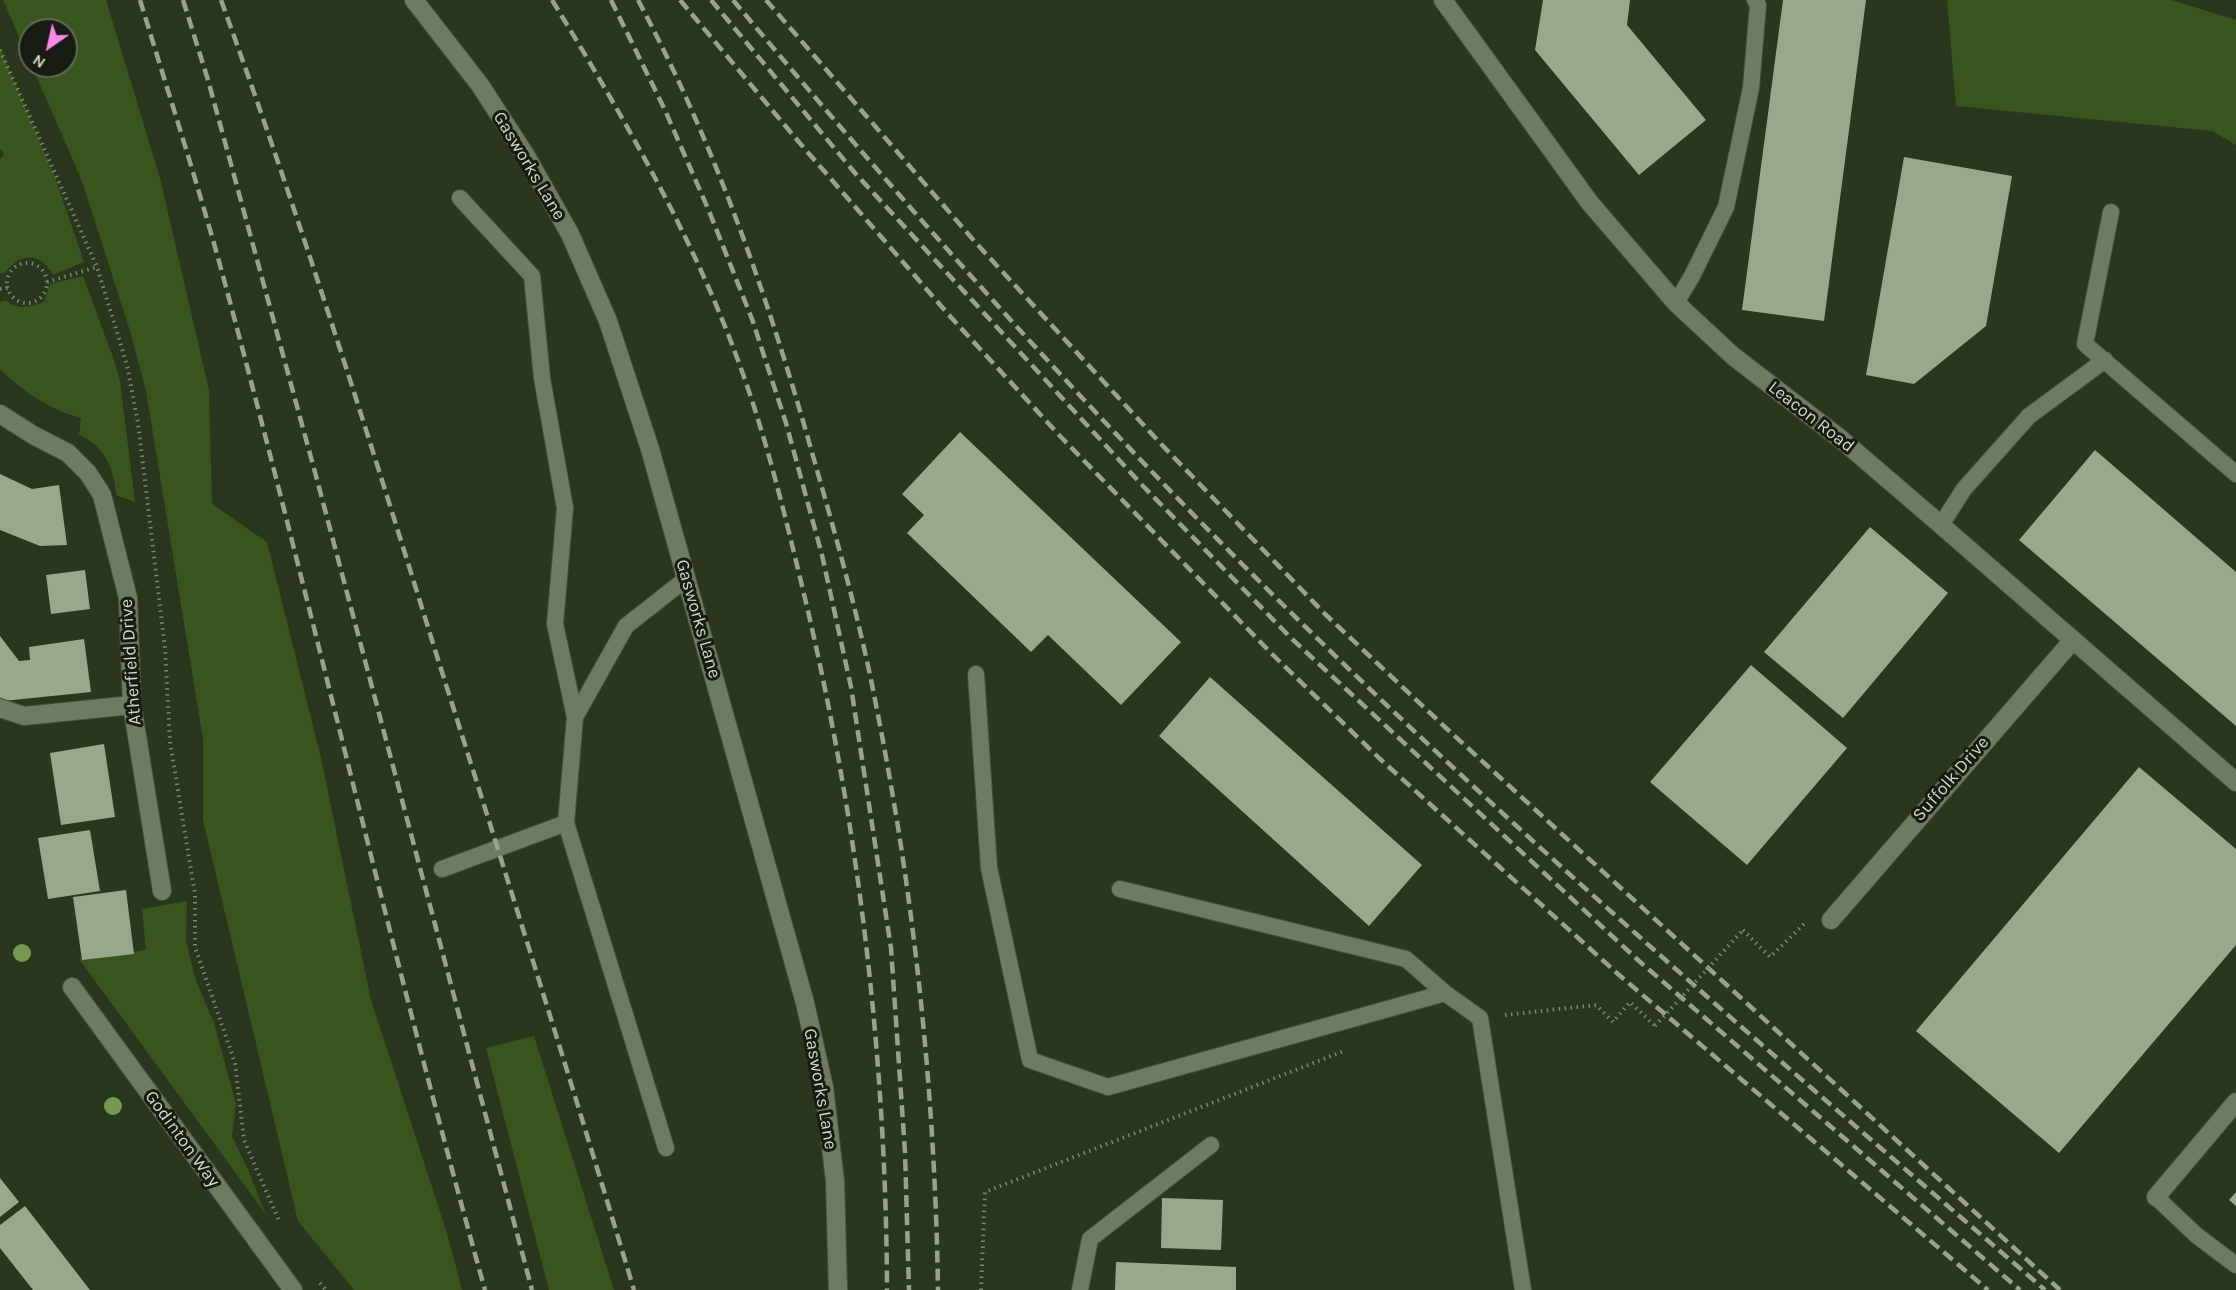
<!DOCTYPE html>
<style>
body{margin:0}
#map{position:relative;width:2236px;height:1290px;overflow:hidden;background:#2a371e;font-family:Karla,sans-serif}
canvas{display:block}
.north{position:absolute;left:18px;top:18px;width:60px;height:60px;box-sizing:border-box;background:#161c11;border:2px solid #60675b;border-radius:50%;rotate:214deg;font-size:16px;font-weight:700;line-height:24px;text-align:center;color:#d0d8c9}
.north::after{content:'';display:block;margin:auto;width:21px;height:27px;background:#f987e8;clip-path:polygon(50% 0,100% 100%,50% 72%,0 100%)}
</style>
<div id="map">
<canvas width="2236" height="1290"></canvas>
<div class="north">N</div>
</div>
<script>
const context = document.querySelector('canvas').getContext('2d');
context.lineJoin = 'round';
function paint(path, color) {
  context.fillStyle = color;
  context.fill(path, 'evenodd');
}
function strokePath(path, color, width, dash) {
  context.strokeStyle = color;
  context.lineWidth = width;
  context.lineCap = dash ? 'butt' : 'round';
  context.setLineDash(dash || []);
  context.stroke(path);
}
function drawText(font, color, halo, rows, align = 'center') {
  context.font = font + ' Karla,sans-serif';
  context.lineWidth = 6;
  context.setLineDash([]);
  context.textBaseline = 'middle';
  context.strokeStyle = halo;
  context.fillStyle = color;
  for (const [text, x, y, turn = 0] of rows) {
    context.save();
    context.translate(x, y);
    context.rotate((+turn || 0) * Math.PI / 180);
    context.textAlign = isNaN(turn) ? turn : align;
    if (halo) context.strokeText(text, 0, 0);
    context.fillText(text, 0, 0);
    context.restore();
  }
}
const green = new Path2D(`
 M3,0H106L160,178L209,390L212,504L267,542L321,758L371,1000L447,1233L462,1290H354L298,1221L203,820V739L146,391L130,331L82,181L32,66H66V30H30V62Z
 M1947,0H2172L2236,20V145L2212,131L1956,106Z
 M0,48L56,180L84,262L53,275C40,251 20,253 5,273H0V159L4,154L0,148Z
 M83,276L114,360L120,381L135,502L116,495C115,470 104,445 79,435L81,418C50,410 23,392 0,369V302L6,300C17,311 31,307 44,302L50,284Z
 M187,901L186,940L195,978L214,1023L236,1104L232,1136L249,1172L265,1213L79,959L146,950L142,909Z
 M534,1036L614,1290H549L486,1048Z`);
const building = new Path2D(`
 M1543,0H1630L1627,25L1706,120L1639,175L1535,50Z
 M1783,0H1866L1824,321L1742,310Z
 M1904,157L2012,176L1986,326L1914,384L1866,375Z
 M960,432L1181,642L1121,705L1048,635L1031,652L907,533L924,515L902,494Z
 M2095,450L2236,572V726L2019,540Z
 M0,474L32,489L59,485L67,545L40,546L0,530Z
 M1870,527L1948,593L1843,718L1764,652Z
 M85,570L90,609L51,614L46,575Z
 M0,636L19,661L30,660L29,647L84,639L91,692L3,701L0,697Z
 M1751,665L1847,748L1747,865L1650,782Z
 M1210,677L1422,865L1369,926L1159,736Z
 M104,744L115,817L61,825L50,753Z
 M2139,767L2236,849V945L2059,1153L1916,1031Z
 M90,830L100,891L48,899L38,838Z
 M126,890L134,954L82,960L73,897Z
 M0,1178L19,1202L0,1217Z
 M2236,1192V1206L2229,1200Z
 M1162,1198L1223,1200L1221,1250L1161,1248Z
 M25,1206L90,1290H33L0,1248V1225Z
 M1116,1262L1236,1267V1290H1115Z`);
const path = new Path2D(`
 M0,50L97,267L127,365L138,423L165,648L170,742L195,894V947L235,1063L244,1140L280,1223
 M7 283a20 20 0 1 1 40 0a20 20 0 1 1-40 0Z
 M47,282L97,267
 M0,289L8,288
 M1743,930L1770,957L1804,924
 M1505,1015L1596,1005L1613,1022L1630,1002L1655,1026
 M320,1283L326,1290
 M981,1290L985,1192L1344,1051`);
const lane = new Path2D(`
 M460,198L532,276L542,378L565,508L555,624L575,717L566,823L666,1148
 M2111,212L2085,344L2236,474
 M1676,303L1692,276L1726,207L1751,88L1758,5L1755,0
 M1941,525L1964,489L2029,416L2105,360
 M976,674L989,868L1030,1060L1108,1087L1445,993
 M575,717L626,626L687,578
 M442,869L566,823
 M1120,889L1406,959L1445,993L1480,1018L1523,1290
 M2156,1197L2196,1235L2236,1265
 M1080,1290L1090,1239L1211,1145`);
const street = new Path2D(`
 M414,0L480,85L526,156L570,234L608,321L650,449L805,1003L824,1087L835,1181L838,1290
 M0,414L33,435L68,453L88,473L102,495L128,598L132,705L162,891
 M0,708L24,716L132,705
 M1831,920L2073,640
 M72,987L293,1290
 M2156,1197L2236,1102`);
const secondary = new Path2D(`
 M1443,0L1590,203L1676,303L1733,356L1842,440L1941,525L2236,782`);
const rail = new Path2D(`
 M140,0C168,92 198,184 223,276C314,613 391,954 485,1290
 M183,0L208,80L316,476L532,1290
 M221,0C299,215 368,434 436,653C503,865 570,1077 634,1290
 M552,0C621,113 690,231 736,355C765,432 784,511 803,590C858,819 886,1055 887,1290
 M611,0L664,108L709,211L752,319L786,423L822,555L851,687L891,948L905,1152L909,1290
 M638,0C715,144 769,300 813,456C837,540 861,625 877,710C915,901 935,1096 938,1290
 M680,0L798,141L948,314L1061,437L1273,655L1379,758L1618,974L1988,1290
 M711,0L855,173L1143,486L1292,639L1639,961L2020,1290
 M733,0C895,194 1063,384 1241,563C1496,819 1772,1054 2045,1290
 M766,0L976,243L1161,444L1326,615L1446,728L2060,1290`);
const pathBridge = new Path2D(`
 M1655,1026L1743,930`);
const trees = [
 [22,953],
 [113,1106]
];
const streetNames = [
 ["Gasworks Lane",529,166,59],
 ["Leacon Road",1811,417,38],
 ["Gasworks Lane",698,619,74],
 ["Atherfield Drive",131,662,-94],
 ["Suffolk Drive",1951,779,-49],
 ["Gasworks Lane",820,1089,80],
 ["Godinton Way",182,1139,54]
];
paint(green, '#39541c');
paint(building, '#98a88b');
strokePath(lane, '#47523d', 18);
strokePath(street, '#47523d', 20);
strokePath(secondary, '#47523d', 20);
strokePath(path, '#7b8671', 4, [1.5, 4.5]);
strokePath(lane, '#6d7c60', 16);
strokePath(street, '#6d7c60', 18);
strokePath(secondary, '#6d7c60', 18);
strokePath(rail, '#99a290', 4.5, [12, 6]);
strokePath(pathBridge, '#7b8671', 4, [1.5, 4.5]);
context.fillStyle = '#759953';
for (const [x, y] of trees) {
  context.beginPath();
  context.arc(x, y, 9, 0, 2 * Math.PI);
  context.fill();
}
drawText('18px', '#d0d8c9', '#161c11', streetNames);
</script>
